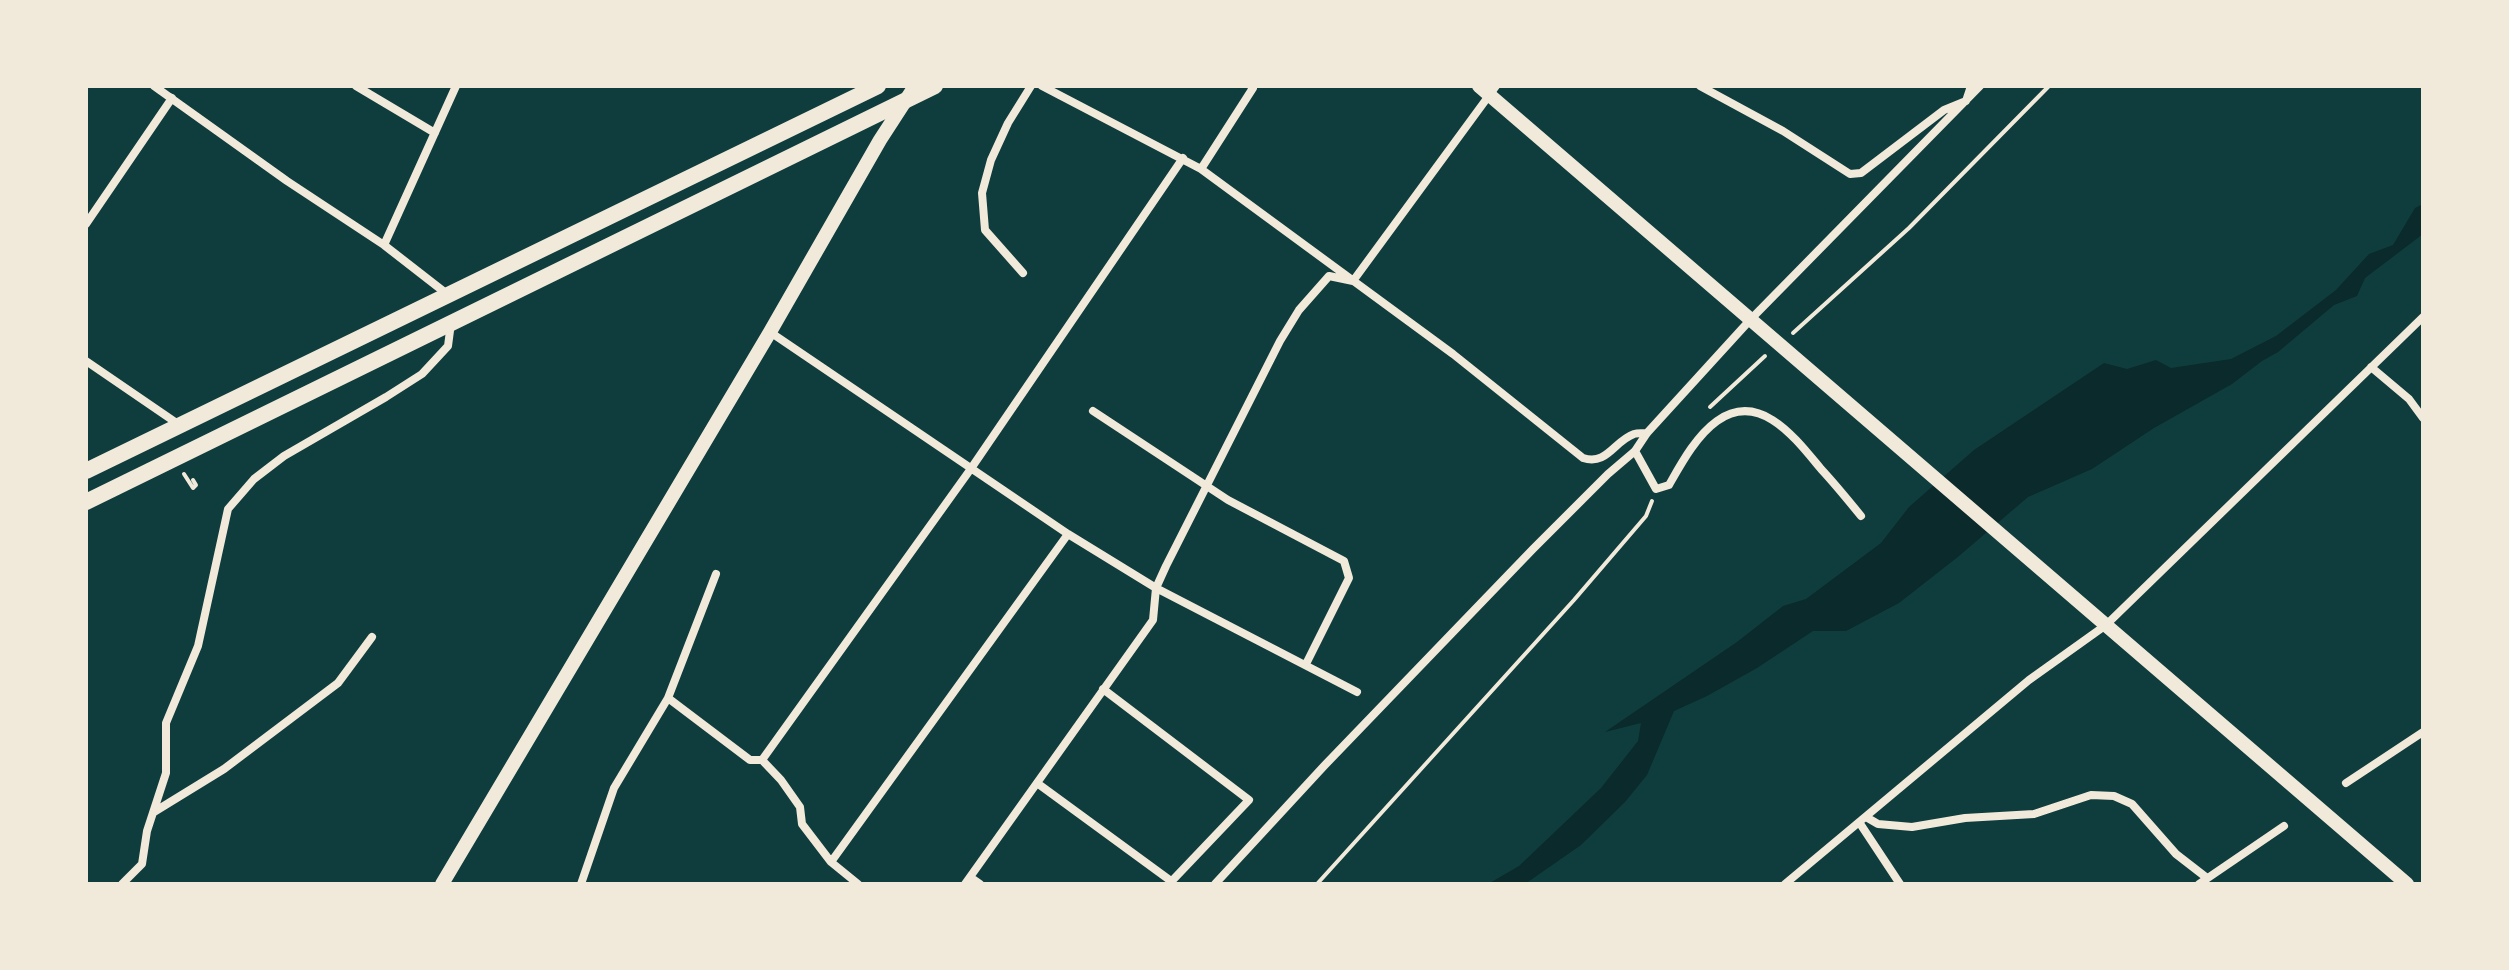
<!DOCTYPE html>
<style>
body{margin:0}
#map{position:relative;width:2509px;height:970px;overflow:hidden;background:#0f3d3e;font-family:"Roboto Condensed",sans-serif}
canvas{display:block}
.frame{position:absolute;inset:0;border:88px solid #f1e9da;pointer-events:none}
</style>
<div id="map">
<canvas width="2509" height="970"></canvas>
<div class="frame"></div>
</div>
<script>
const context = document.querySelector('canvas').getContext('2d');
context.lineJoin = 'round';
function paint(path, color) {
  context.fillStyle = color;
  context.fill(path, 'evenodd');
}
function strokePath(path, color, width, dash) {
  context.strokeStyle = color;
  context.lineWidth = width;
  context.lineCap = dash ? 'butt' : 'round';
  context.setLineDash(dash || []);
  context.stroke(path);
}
const water = new Path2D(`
 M2423,204V234L2365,278L2357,296L2334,305L2278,352L2262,361L2232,384L2154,428L2092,469L2028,497L1959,556L1899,603L1846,631H1813L1757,668L1707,696L1674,711L1647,775L1625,802L1581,845L1525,884H1488L1519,866L1601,788L1638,741L1641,723L1605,732L1737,642L1783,606L1806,599L1881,543L1909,507L1974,450L2104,363L2127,369L2156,360L2171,368L2231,359L2276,336L2336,290L2369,254L2393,245L2415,208Z`);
const path = new Path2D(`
 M1793,333L1909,228L2049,86
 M1710,407L1765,356
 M184,474L193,488L196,485L193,480
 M1317,884L1574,600L1646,516L1652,501`);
const minor = new Path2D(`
 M154,86L287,181L384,245L447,294
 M356,86L435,133
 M1042,86L1201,169L1453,354L1583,458C1607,466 1614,441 1634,434C1635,433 1646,433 1647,433
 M1700,86L1783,131L1850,174L1861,173L1944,110L1966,101L1971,86
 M1201,169L1253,88L1251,86
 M86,224L172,98
 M384,245L456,86
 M1023,273L985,230L982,193L991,160L1008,123L1031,86
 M770,332L1068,534L1156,588L1357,692
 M86,361L181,426
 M2371,367L2409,399L2423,418
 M1093,411L1228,500L1344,561L1349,578L1306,664
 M1635,451L1656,489L1669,485C1681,464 1696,436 1717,421C1760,390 1796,439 1821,469C1835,484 1848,500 1861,516
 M716,574L668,698L750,760H762
 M1103,689L1249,800L1169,884
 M1037,783L1171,881
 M2346,783L2423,732
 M154,812L224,769L338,683L372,637
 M1866,817L1878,824L1912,827L1965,818L2034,814L2091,795L2114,796L2132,804L2176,854L2207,878
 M1859,822L1900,884
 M831,862L1068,534
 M970,877L980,884
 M122,884L142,864L147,831L166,773V723L198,646L228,509L254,479L284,456L386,397L422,374L448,346L451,323
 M581,884L614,788L668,698
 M858,884L831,862L802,824L800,807L781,780L762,760L970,470L1183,158
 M965,884L1153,620L1156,588L1166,566L1280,341L1299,310L1329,276L1353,281L1496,86
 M1215,884L1324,766L1533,549L1608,474L1635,451L1647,433L1751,319L1980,86
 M1785,884L2029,680L2106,625L2423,317
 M2199,884L2284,826`);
const tertiary = new Path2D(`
 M1479,86L2407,884
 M442,884L770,332L880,140L915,86`);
const secondary = new Path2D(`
 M86,471L878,86
 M86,502L935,86`);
paint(water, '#0a2a2b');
strokePath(path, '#f1e9da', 4);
strokePath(minor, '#f1e9da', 8);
strokePath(tertiary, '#f1e9da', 14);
strokePath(secondary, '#f1e9da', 16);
</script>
